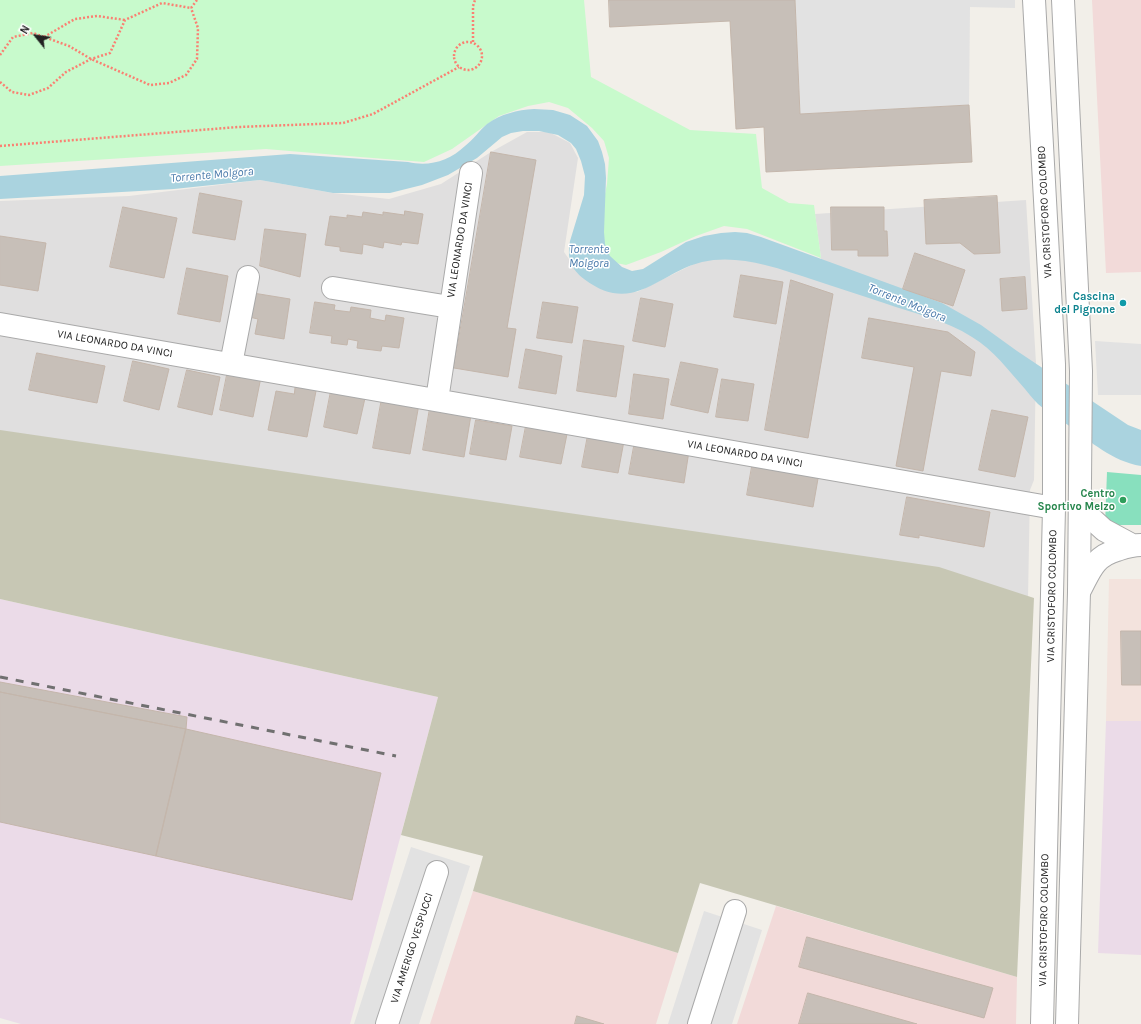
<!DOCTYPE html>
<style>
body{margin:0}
#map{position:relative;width:1141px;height:1024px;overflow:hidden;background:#f2efe9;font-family:Karla,sans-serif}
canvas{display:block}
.north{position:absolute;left:16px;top:16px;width:40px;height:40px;-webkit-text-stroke:3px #fff;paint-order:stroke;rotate:300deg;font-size:11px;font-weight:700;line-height:16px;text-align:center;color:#222}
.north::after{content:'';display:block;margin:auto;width:14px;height:18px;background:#222;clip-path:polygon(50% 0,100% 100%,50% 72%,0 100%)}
</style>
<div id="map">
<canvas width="1141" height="1024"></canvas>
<div class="north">N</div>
</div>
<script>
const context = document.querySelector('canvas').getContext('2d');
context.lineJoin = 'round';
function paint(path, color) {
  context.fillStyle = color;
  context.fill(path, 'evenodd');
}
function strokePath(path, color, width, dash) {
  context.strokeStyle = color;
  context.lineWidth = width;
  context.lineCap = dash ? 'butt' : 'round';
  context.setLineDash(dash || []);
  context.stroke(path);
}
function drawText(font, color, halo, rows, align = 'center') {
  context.font = font + ' Karla,sans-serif';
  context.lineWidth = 3;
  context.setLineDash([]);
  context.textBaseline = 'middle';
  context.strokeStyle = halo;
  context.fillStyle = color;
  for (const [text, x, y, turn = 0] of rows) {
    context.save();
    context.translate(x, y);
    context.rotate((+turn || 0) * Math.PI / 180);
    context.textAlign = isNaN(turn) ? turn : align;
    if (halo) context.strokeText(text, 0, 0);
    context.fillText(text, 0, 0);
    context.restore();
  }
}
const residential = new Path2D(`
 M527,132H549L570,143L578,158L564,252L580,275L609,291L637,292L712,255H745L816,276L821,258L815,214L1026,200L1036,363L1034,480L1030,490L1028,598L0,436V201L129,196L260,180L333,193L389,199L441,184L491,152Z`);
const commercial = new Path2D(`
 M1092,0H1141V272L1106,273Z
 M473,891L678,953L656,1024H430Z
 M776,906L1017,977L1016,1024H737Z`);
const industrial = new Path2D(`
 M0,599L438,697L350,1024H21L0,1018Z
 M1106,721H1141V955L1098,953Z`);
const military = new Path2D(`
 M1109,579H1141V721H1106Z`);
const construction = new Path2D(`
 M0,430L939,567L1034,598L1017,977L700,883L678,953L473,891L483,856L401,835L438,697L0,599Z`);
const park = new Path2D(`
 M0,0H584L591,77L690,130L756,134L762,188L789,203L814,205L821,258L747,229L724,226L696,236L661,252L626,265L616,263L607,255L600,243L603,204L607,184L609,158L604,141L592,128L568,108L549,102L528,106L499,116L452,149L424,162L360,157L266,149L0,166Z`);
const pitch = new Path2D(`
 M1107,472L1141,475V525H1105Z`);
const parking = new Path2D(`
 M795,0H1015V8L970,7L969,105L800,114Z
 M1095,341L1141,344V395H1098Z
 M411,847L470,866L419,1024H354Z
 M704,911L762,930L732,1024H668Z`);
const water = new Path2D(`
 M534,109L553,110L570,115L587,126L598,141L602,152L605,164L606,178L604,232L605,244L608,252L610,256L622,267L632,271L643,269L678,247L686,242L704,236L721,233L735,232L747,233L761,237L942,303L981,325L1017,351L1128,425L1141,430V466C1112,461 1091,442 1068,425C1058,418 1047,412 1038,404C1033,399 1029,394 1025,389C1008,370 994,350 972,337C946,320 913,313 884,303C861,295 837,288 814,280C798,275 782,269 765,265C745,260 723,257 702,262C658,273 633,316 584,279C570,268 567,258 570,241L584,195L585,176L581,161L576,149L571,143L558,135L539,131H523L511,133L502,137L477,158L448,175L422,185L390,193H333L260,180L174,189L0,199V176L290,154L408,162C429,167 449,161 465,146C473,140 479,131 487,124C501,114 517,110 534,109Z`);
const building = new Path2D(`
 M609,0H795L800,114L969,105L972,162L766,172L764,127L736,129L730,21L610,27Z
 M491,152L536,160L507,328L516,329L508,377L454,368Z
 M200,193L242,201L235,240L193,233Z
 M997,196L1000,253L974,254L960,243L926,244L924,200Z
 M123,207L177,218L164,278L110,267Z
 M831,207H884V231H887L888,256H858V250H832Z
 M405,211L423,214L418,244L402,242L401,245L384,242L383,248L363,244L362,254L340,251V247L325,245L330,216L347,218V215L362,217L363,212L383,215V212L404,215Z
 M265,229L306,234L300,277L260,266Z
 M0,236L46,243L38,291L0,285Z
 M915,253L965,270L953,306L903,289Z
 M187,268L228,276L220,322L178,314Z
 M741,275L783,282L776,324L734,317Z
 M1025,277L1027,309L1002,311L1000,279Z
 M791,280L833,294L808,438L765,430Z
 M253,293L290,299L284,339L255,334L258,319L249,317Z
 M641,298L673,304L665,347L633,341Z
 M315,302L335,305L334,310L350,312L351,307L371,310L370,318L385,321L386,315L404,318L399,348L382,346L381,351L357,348L358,341L348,339L347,345L331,343L332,336L310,333Z
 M543,302L578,307L572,343L537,338Z
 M869,318L948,332L975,352L971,376L941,371L923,471L896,466L914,367L862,358Z
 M584,340L624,346L616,397L577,391Z
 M526,349L562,356L556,394L519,388Z
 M37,353L105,366L97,403L29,390Z
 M133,361L169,369L159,410L124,401Z
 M681,362L718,369L708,413L671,405Z
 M187,370L220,377L212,415L178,407Z
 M228,370L261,377L253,417L220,410Z
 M634,374L669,379L663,419L629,414Z
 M722,379L754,384L748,421L716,417Z
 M296,382L317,386L307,437L268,430L276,391L294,394Z
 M331,391L365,398L357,434L324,427Z
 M382,398L419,404L410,454L373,448Z
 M430,408L471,415L464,457L423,450Z
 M992,410L1028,417L1015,477L979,470Z
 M476,420L512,426L506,460L470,454Z
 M526,426L567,434L561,464L520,457Z
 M588,435L624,441L618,473L582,467Z
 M635,441L689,451L684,483L629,474Z
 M753,461L819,473L813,507L747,495Z
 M907,497L990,512L984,547L919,535V538L900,535Z
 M1121,631H1141V685H1122Z
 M0,682L187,717L186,729L0,692Z
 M0,692L186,729L156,856L0,822Z
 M186,729L381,773L352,900L156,856Z
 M807,937L993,988L984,1018L799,967Z
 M808,993L917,1024H799Z
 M577,1016L604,1024H575Z`);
const path = new Path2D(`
 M191,8L197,0
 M44,37L75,19L97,16L125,20
 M454 56a14 14 0 1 1 28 0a14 14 0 1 1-28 0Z
 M473,42V6L475,0
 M0,55L13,37L33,33L69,46L91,59L150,85L169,83L186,75L197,59L198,28L191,8
 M0,82L12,92L29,95L48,88L66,72L91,59L110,53L125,20L162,3L191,8
 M0,146L238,127L343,123L373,114L459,67`);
const minor = new Path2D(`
 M333,288L450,307
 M0,324L1054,508
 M231,364L248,277
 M437,400L471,173
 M1080,503L1092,519L1104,530L1132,545
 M1079,592C1090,572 1093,557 1117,550C1126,547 1131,545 1141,545
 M387,1024L437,872
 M699,1024L735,911`);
const tertiary = new Path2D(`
 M1034,0L1054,364V508L1042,1024
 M1063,0L1081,371L1079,592L1067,1024`);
const rail = new Path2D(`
 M0,677L396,756`);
const markers = [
 [1123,303,4,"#0f9aa8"],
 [1123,500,4,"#2e9e5b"]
];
const streetNames = [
 ["VIA CRISTOFORO COLOMBO",1045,212,-93],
 ["VIA LEONARDO DA VINCI",460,240,-81],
 ["VIA LEONARDO DA VINCI",115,344,10],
 ["VIA LEONARDO DA VINCI",745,454,10],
 ["VIA CRISTOFORO COLOMBO",1052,596,-89],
 ["VIA CRISTOFORO COLOMBO",1044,920,-89],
 ["VIA AMERIGO VESPUCCI",412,948,-72]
];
const cultureNames = [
 ["Cascina",1115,297],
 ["del Pignone",1115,310]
];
const leisureNames = [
 ["Centro",1115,494],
 ["Sportivo Melzo",1115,507]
];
const waterNames = [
 ["Torrente Molgora",212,175,-5],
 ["Torrente",589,250],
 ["Molgora",589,264],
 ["Torrente Molgora",907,303,22]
];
paint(residential, '#e0dfdf');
paint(commercial, '#f2dad9');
paint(industrial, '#ebdbe8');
paint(military, '#f3e3dd');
paint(construction, '#c7c7b4');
paint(park, '#c8facc');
paint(pitch, '#88e0be');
paint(parking, '#e2e2e2');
paint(water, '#aad3df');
paint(building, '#c7bfb8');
strokePath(building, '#c4b6ab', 1);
strokePath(minor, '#a9a9a9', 24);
strokePath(tertiary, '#a9a9a9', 24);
strokePath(path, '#fa8072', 2.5, [2, 2]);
strokePath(minor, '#fff', 22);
strokePath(tertiary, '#fff', 22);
strokePath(rail, '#707070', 3, [8, 8]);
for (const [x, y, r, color] of markers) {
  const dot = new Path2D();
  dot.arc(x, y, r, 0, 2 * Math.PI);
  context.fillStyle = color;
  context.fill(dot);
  strokePath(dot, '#fff', 1.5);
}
drawText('11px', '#222', '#fff', streetNames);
drawText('bold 11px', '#0d838f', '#fff', cultureNames, 'right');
drawText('bold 11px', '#27864d', '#fff', leisureNames, 'right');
drawText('italic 12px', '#4a7aab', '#fff', waterNames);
</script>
